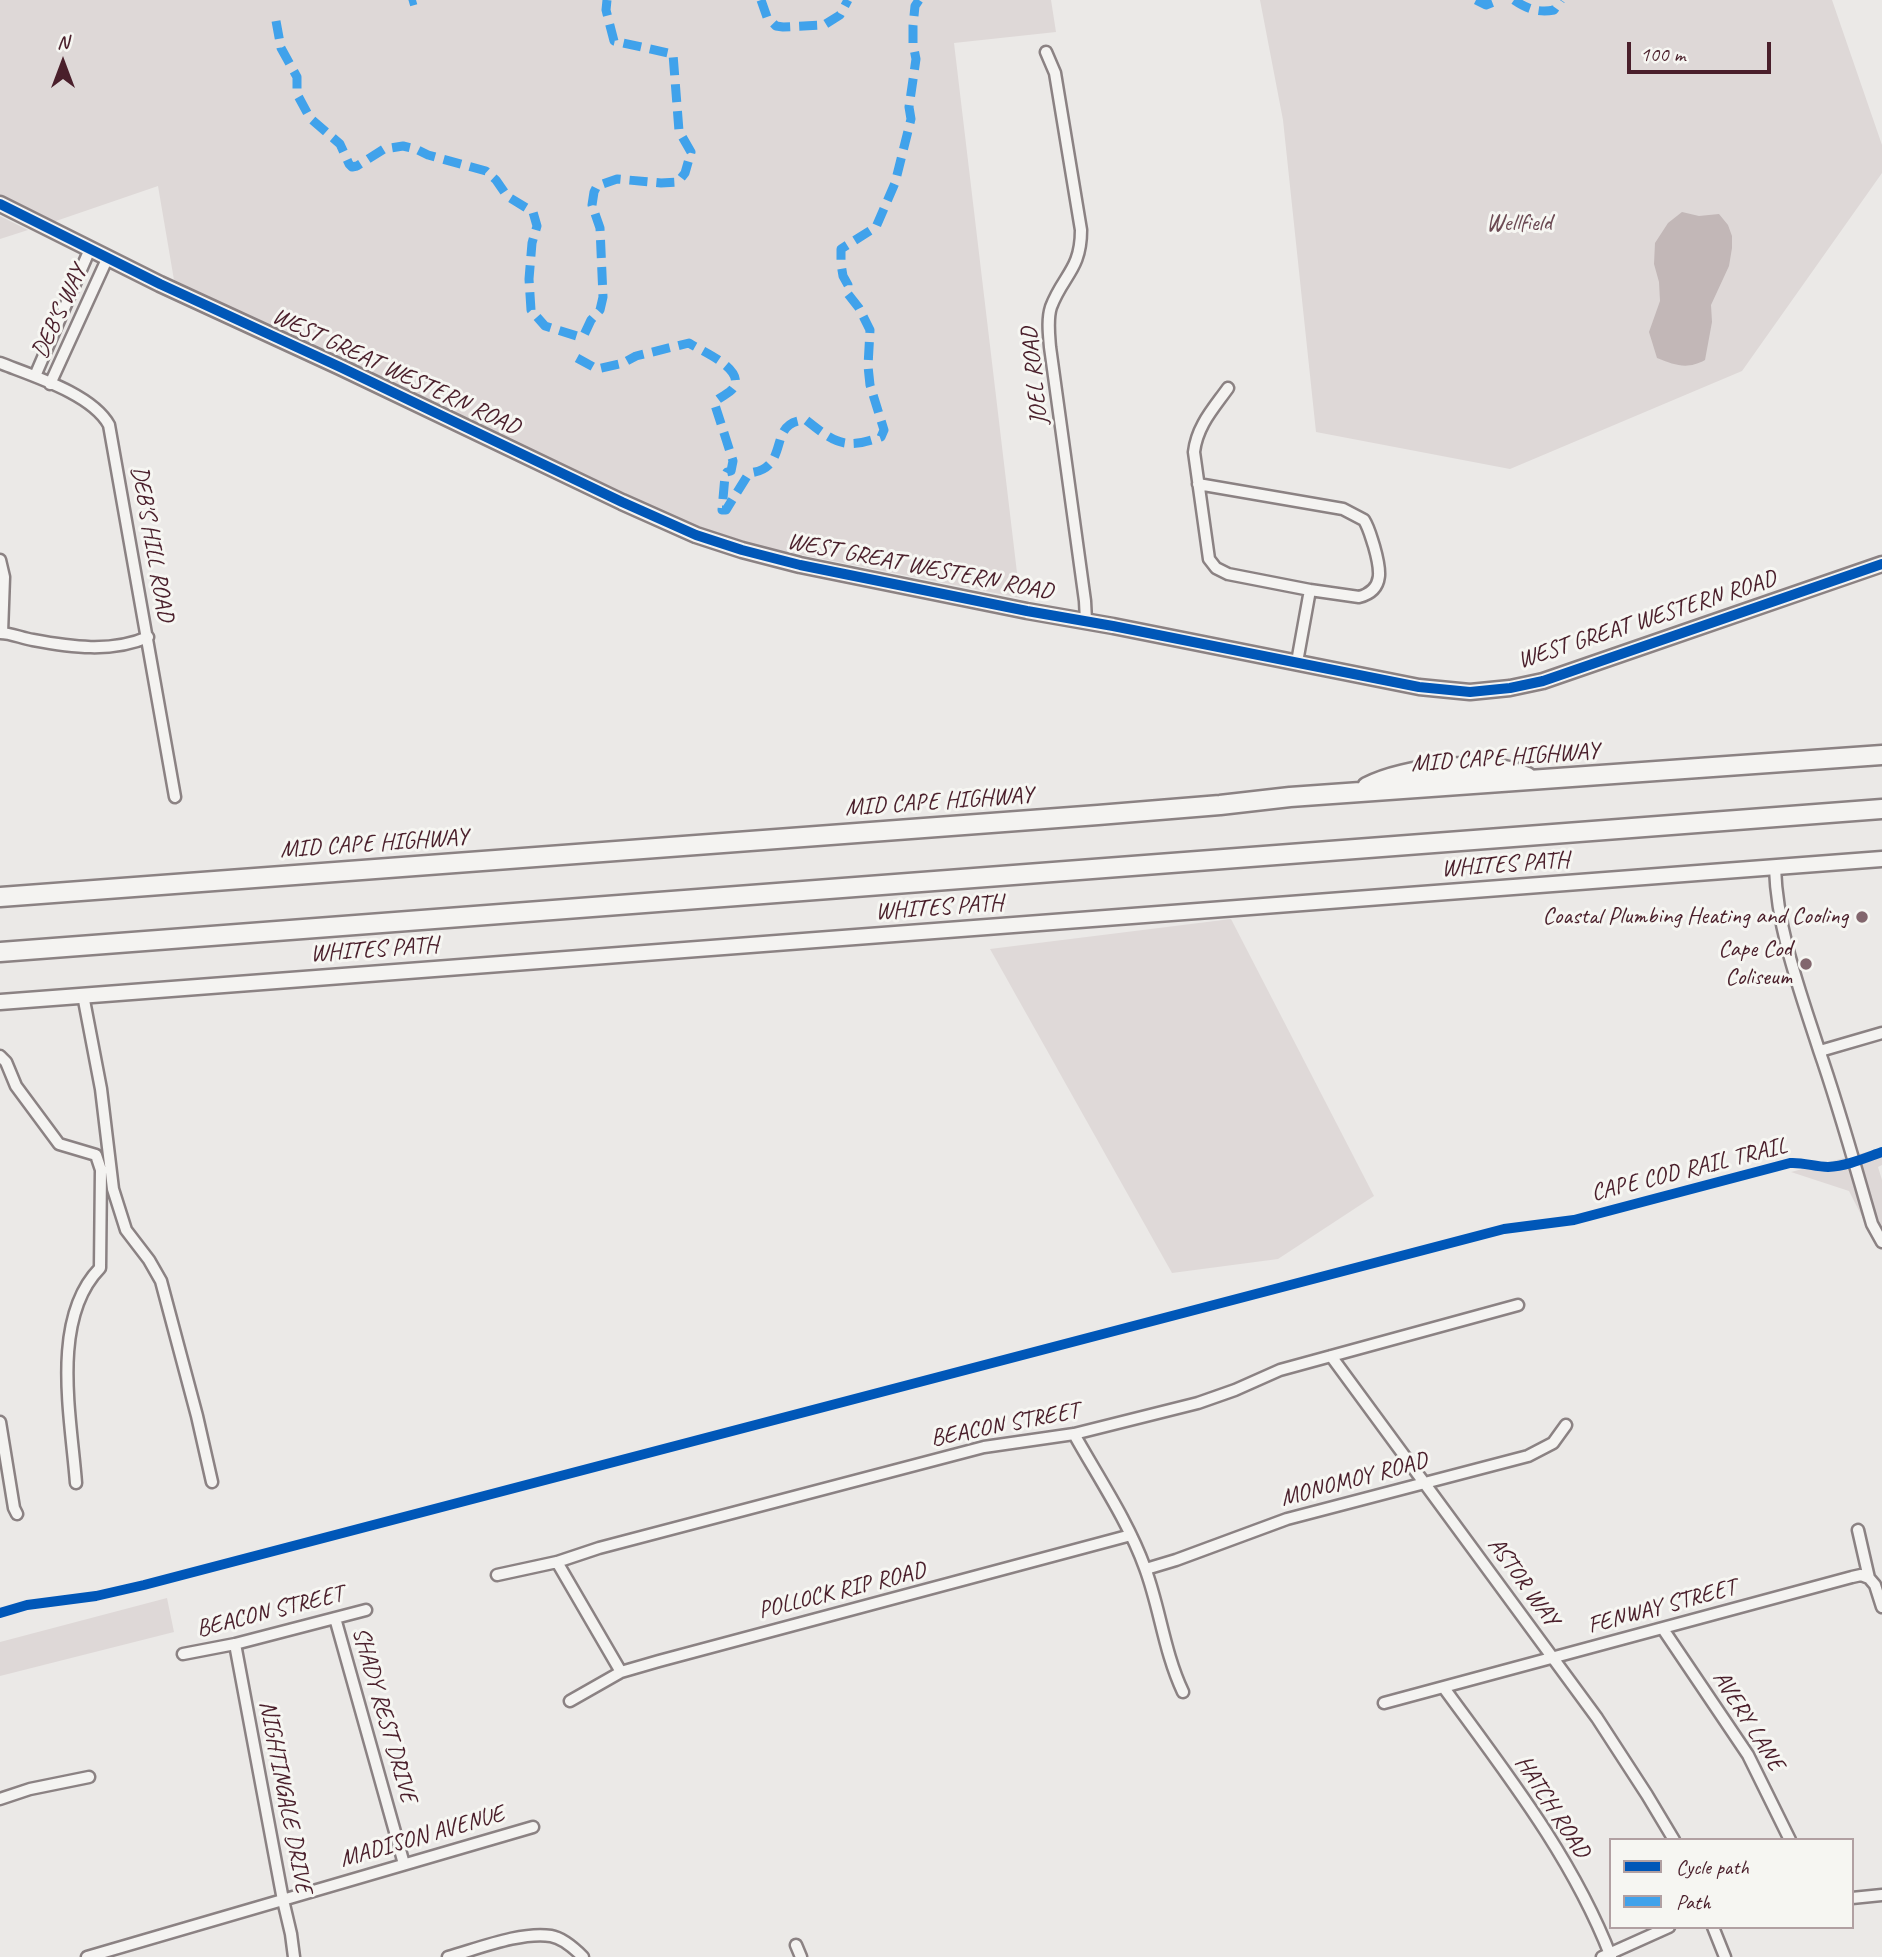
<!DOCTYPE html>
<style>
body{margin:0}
#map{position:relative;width:1882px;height:1957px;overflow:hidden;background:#ebe9e7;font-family:Caveat,sans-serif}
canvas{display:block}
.legend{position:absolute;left:1609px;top:1838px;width:245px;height:91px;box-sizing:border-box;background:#f6f6f2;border:2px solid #b1a0a2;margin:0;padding:9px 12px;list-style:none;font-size:21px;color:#4a1f2b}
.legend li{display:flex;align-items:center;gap:14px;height:35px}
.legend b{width:35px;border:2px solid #b1a0a2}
.north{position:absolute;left:28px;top:28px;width:70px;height:70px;-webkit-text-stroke:5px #f6f6f2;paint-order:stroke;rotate:0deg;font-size:19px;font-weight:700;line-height:28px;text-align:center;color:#4a1f2b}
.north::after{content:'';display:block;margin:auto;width:24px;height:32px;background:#4a1f2b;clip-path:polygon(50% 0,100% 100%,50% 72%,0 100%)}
.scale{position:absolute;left:1627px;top:42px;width:144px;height:32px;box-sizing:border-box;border:4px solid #4a1f2b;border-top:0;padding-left:9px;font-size:21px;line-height:24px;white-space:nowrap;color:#4a1f2b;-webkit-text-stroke:5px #f6f6f2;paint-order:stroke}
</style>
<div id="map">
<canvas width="1882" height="1957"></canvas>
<ul class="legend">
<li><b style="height:9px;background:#0057b8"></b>Cycle path</li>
<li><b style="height:9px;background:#40a2eb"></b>Path</li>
</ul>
<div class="north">N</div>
<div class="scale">100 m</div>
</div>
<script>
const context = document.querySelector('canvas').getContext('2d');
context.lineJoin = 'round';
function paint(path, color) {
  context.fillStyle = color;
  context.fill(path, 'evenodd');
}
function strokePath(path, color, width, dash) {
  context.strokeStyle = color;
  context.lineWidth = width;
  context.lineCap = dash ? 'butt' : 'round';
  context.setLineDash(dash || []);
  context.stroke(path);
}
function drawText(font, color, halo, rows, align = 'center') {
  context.font = font + ' Caveat,sans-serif';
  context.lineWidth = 6;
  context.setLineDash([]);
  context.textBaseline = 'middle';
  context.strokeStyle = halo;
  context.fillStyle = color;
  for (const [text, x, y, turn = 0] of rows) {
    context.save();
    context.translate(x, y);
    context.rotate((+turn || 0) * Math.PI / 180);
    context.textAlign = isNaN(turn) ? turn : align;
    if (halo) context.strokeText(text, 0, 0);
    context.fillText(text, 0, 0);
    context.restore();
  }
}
const built = new Path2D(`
 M1231,919L1374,1196L1278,1259L1172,1273L990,949Z`);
const green = new Path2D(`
 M0,0H1051L1056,32L954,43L1020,598L762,547L688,523L174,280L158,186L53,222L0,195Z
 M1260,0H1832L1882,145V173L1742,371L1510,469L1316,432L1283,120Z
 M0,216L28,230L0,239Z
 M1882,1148V1165L1878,1167L1882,1180V1236L1874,1240L1849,1191L1791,1172Z
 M167,1598L174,1632L0,1676V1642Z`);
const water = new Path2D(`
 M1682,212L1699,216L1719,214L1728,225L1732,236V248L1729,266L1711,305L1712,322L1705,360C1687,370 1675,365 1657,358L1649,332L1660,301L1659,282L1654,264L1655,243L1668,223Z`);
const street = new Path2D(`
 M1046,52L1055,73L1081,230C1081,270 1063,275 1051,307C1047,319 1049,335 1050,347L1085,601L1086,621
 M0,363C33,376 92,394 109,425L175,797
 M35,376L90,249
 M50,384L108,257
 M1228,388C1213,409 1197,426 1194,452L1209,559L1216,568L1228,574L1310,590L1297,662
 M1198,484L1343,509L1364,520C1369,528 1371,537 1374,546C1380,567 1386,590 1359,597L1310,590
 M0,560L4,577L2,633
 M0,633C11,633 21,638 33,640C70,647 112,653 148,637
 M1775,868C1777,930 1800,991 1819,1050C1839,1107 1855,1166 1872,1224L1882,1242
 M83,995L101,1089L113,1189L126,1230L149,1260L161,1281L197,1416L212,1482
 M1820,1051L1882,1033
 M0,1056L6,1062L16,1086L59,1144L96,1155L101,1170L100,1268C50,1319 71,1417 76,1483
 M1331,1356L1597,1718L1647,1795L1674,1840
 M0,1422L14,1508L17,1514
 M1074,1434C1098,1477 1128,1521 1145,1568C1160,1608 1164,1652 1183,1692
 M1858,1530L1869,1578L1875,1585L1882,1607
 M557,1562L621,1672
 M1146,1569L1176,1560L1287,1519L1528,1456L1553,1443L1566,1425
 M497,1575L557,1562L599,1548L984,1447L1074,1434L1198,1403L1235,1390L1280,1370L1518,1305
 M335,1618L404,1864
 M1663,1629L1748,1755L1790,1840
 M235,1644L283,1900L291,1934L294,1957
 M183,1654L235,1644L366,1610
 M1444,1688C1506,1773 1573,1858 1611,1957
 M570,1701L621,1672L659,1661L1131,1535
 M1384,1703L1852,1577L1861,1575L1869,1578
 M0,1799L30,1789L89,1777
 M1852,1898L1882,1895
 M1713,1927L1725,1957
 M796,1945L801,1957
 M87,1957L533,1827
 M448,1957C477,1949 522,1931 551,1936C563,1938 574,1948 583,1957
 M1602,1957L1669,1927`);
const secondary = new Path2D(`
 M0,204L160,284L340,367L622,502L696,535L742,550L800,565L1027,611L1113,626L1419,687L1470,692L1510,688L1543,681L1882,564
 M0,1002L1882,859`);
const highway = new Path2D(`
 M1367,787C1405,767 1489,759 1527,777
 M0,897L1098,815L1220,805L1290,797L1882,755
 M0,952L1882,809`);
const quiet = new Path2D(`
 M761,0L767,17L776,26L783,27L824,25L840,15L848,0
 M1476,0L1486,5L1499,0
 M1514,0C1527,9 1539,13 1554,10L1561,0
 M409,2L416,0
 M276,21L281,48L297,77V94L310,118L340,144L349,164L352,167L357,166L384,149L403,146L416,149L428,155L486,171L496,180L507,196L533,212L537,226L532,243L529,279L531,310L545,326L577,336L584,335L591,320L600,310L603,297L600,228L592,205L594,192L597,186L617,179L661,183L678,182L685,173L691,152L679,131L673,54L614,41L606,10L607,0
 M577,358L597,369L623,363L636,356L689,343C701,351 744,368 734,387C731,393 721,396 716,401L715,405L733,461L731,471L727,472L725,476L722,510H726L749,473C793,468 765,421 806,420C835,443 844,450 881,437L884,430L870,385L868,366L870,330L859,308L848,294V285L843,276L841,264V249L876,227L895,183L911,119L909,107L916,59L913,44V26L915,6L919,0`);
const cycleway = new Path2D(`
 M0,204L160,284L340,367L622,502L696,535L742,550L800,565L1027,611L1113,626L1419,687L1470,692L1510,688L1543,681L1882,564
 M0,1613L27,1605L96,1596L144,1585L1504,1229L1574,1220L1790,1163C1803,1162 1815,1167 1828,1167C1847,1166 1865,1158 1882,1152`);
const markers = [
 [1862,917,7,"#82666d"],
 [1806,964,7,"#82666d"]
];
const parkNames = [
 ["Wellfield",1519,224]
];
const streetNames = [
 ["DEB'S WAY",60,312,-65],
 ["WEST GREAT WESTERN ROAD",396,372,25],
 ["JOEL ROAD",1035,376,-96],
 ["DEB'S HILL ROAD",152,544,80],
 ["WEST GREAT WESTERN ROAD",920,567,11],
 ["WEST GREAT WESTERN ROAD",1647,620,-18],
 ["MID CAPE HIGHWAY",1505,758,-4],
 ["MID CAPE HIGHWAY",939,802,-4],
 ["MID CAPE HIGHWAY",374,844,-4],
 ["WHITES PATH",1505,865,-4],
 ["WHITES PATH",939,908,-4],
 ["WHITES PATH",374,950,-4],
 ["CAPE COD RAIL TRAIL",1689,1170,-14],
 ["BEACON STREET",1005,1425,-11],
 ["MONOMOY ROAD",1354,1480,-15],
 ["ASTOR WAY",1523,1582,54],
 ["POLLOCK RIP ROAD",842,1591,-14],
 ["FENWAY STREET",1662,1607,-15],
 ["BEACON STREET",270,1612,-14],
 ["SHADY REST DRIVE",384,1715,74],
 ["AVERY LANE",1748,1721,58],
 ["NIGHTINGALE DRIVE",285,1797,79],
 ["HATCH ROAD",1552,1807,57],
 ["MADISON AVENUE",422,1837,-16]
];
const poiNames = [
 ["Coastal Plumbing Heating and Cooling",1848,917],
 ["Cape Cod",1792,950],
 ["Coliseum",1792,978]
];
paint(built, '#dfd9d8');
paint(green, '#ded8d7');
paint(water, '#c2b7b7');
strokePath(street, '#8b8283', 15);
strokePath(secondary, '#8b8283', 19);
strokePath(highway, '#8b8283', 23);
strokePath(street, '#f4f3f1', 10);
strokePath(secondary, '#f4f3f1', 14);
strokePath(highway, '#f4f3f1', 18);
strokePath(quiet, '#40a2eb', 9, [18, 9]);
strokePath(cycleway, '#0057b8', 10);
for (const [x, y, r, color] of markers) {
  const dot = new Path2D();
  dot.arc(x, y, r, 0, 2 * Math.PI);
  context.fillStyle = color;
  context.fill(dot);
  strokePath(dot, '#f6f6f2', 2.5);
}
drawText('24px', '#6c4a53', '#f6f6f2', parkNames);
drawText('24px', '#4a1f2b', '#f6f6f2', streetNames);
drawText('24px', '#4a1f2b', '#f6f6f2', poiNames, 'right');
</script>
